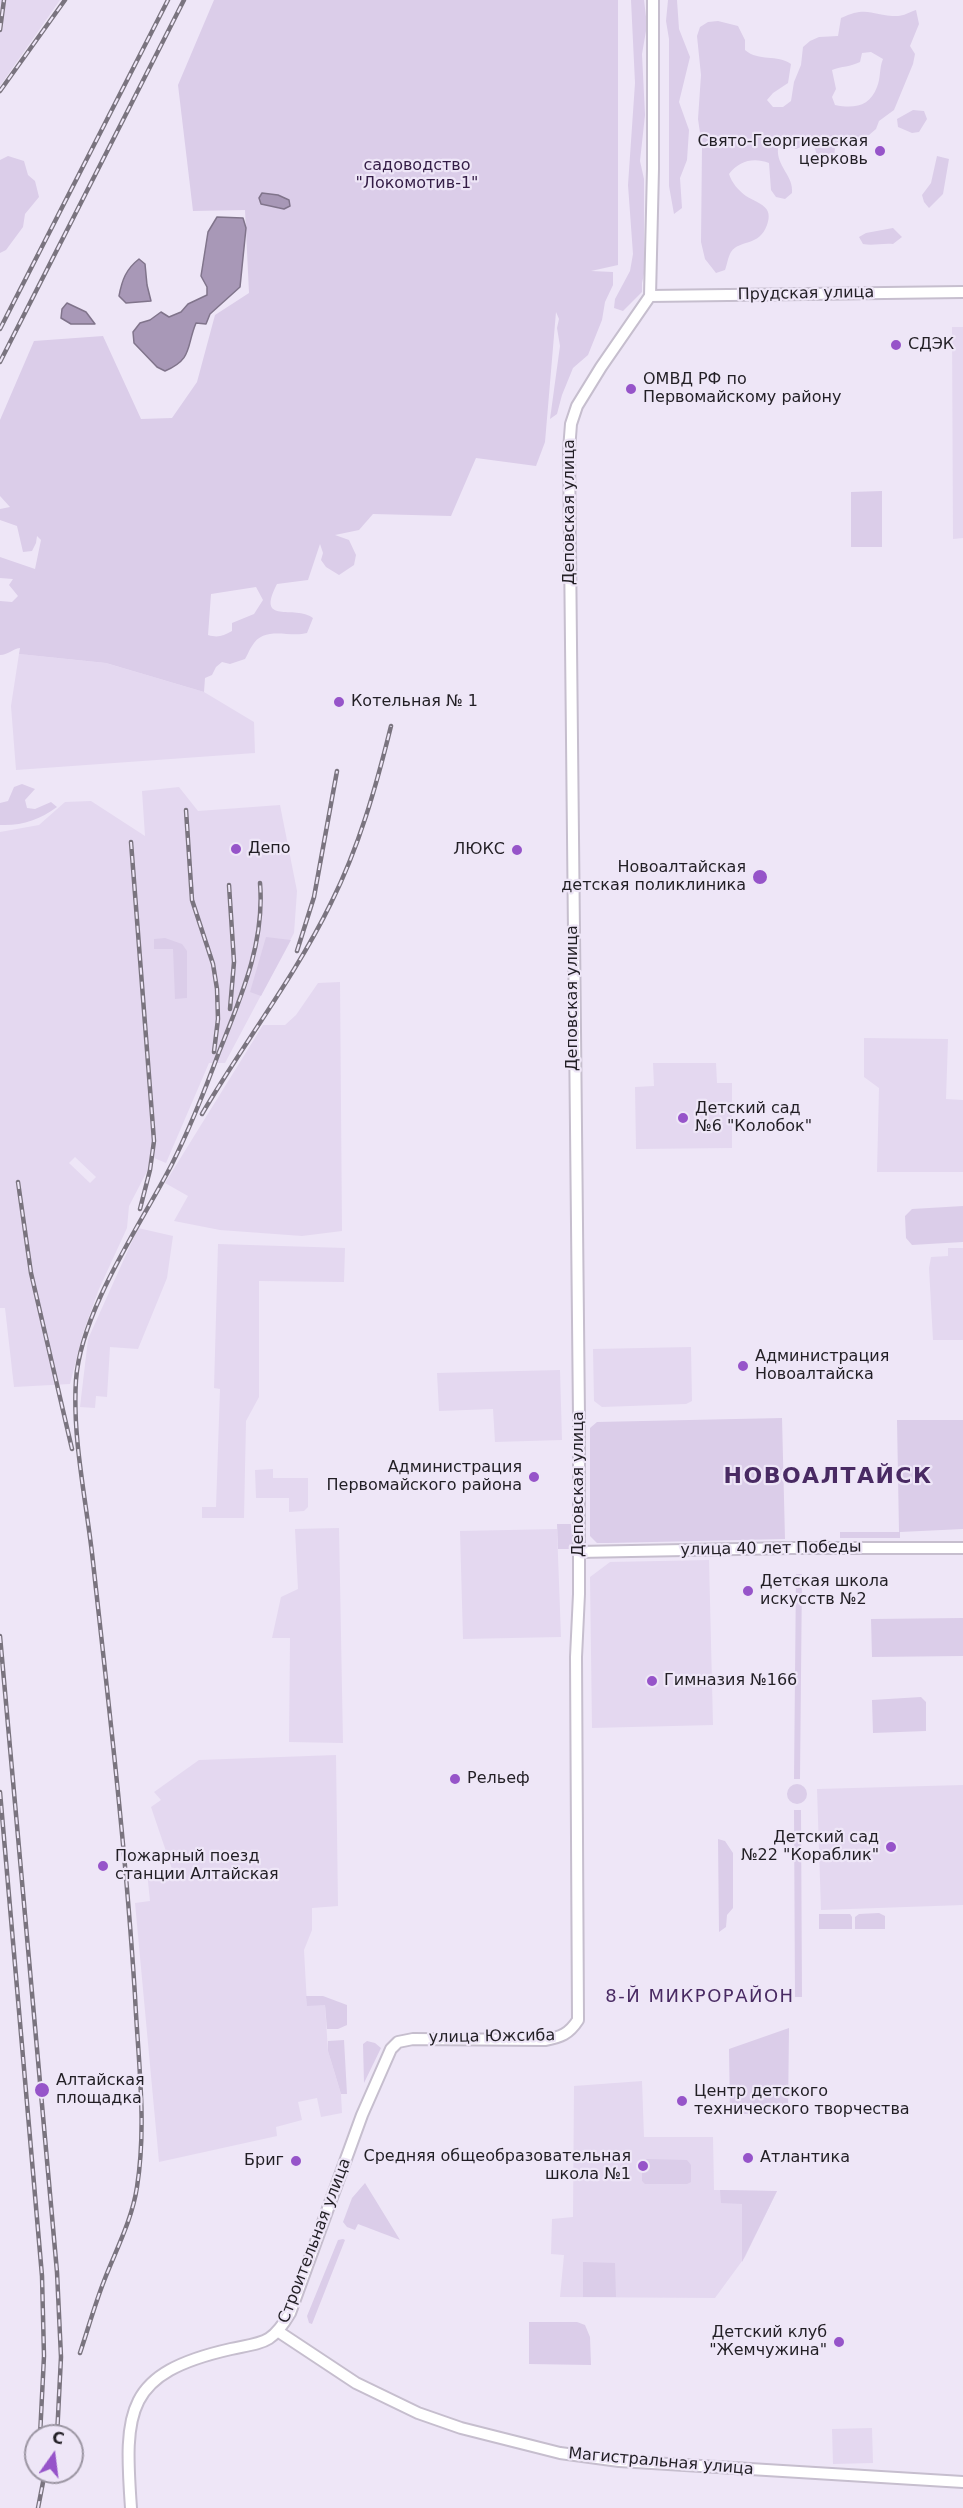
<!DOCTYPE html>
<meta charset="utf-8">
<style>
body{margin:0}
#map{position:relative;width:963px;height:2508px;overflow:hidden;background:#eee6f7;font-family:"DejaVu Sans",sans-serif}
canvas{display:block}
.north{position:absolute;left:24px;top:2424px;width:60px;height:60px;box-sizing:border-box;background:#eee6f7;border:2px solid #9c96a3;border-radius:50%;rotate:14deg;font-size:16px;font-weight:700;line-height:24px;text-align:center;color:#221f25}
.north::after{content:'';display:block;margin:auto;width:21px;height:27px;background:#9654c9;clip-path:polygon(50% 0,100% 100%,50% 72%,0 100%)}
</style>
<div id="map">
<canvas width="963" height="2508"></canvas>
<div class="north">С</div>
</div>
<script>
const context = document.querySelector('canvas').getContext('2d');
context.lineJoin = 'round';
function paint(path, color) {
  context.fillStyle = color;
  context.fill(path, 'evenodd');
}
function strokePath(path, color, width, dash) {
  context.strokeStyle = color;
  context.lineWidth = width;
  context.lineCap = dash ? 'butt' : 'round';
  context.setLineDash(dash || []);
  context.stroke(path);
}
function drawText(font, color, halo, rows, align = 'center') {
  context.font = font + ' "DejaVu Sans",sans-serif';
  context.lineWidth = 4.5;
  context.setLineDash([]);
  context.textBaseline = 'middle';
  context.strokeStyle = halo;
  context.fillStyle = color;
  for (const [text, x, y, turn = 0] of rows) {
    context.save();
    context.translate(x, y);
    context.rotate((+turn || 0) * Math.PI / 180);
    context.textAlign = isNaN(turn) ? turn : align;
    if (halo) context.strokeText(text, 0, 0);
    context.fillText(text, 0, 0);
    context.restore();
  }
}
const built = new Path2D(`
 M0,0H60L0,86Z
 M952,327H963V538L953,539Z
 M19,654L106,663L204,692L254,722L255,753L16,770L11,706Z
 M179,787L198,811L280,805L297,891L294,933L225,1063H209L166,1163L154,1158L129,1206L127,1228L99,1289L83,1333L70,1384L14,1387L5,1308H0V832L39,825L65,802L91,801L145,836L142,791ZM75,1157L96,1177L90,1183L69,1163Z
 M340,982L342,1231L302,1236L220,1230L174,1221L188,1196L165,1183L263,1025H285L296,1015L318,983Z
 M864,1038L948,1039L946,1099L963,1100V1172H877L879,1088L864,1077Z
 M653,1063H716L717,1083H732V1148L636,1149L635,1087L654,1086Z
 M138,1228L173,1236L167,1278L138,1349L110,1347L107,1397L96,1396L95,1408L80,1407L88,1339Z
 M218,1244L345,1248L344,1282L259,1281V1397L246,1421L244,1518H202V1507H216L220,1389L214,1388Z
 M948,1248H963V1340H933L929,1268L931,1257L948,1256Z
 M691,1347L692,1401L686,1404L602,1407L594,1401L593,1349Z
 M560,1370L562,1440L495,1442L493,1409L439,1411L437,1373Z
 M273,1469V1478H308V1507L304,1511L289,1512V1498H256L255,1470Z
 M339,1528L343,1743L289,1742L290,1638H272L281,1597L298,1589L295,1529Z
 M557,1529L561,1637L463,1639L460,1531Z
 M709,1560L713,1725L592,1728L590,1577L610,1562Z
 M336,1755L338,1906L312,1908V1930L304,1950L307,2005H325L328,2051L341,2094L342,2113L321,2117L317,2098L298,2102L302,2120L276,2127L277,2136L159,2162L135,1903L150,1901L147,1872L172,1869L151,1807L161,1800L154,1792L199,1760Z
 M963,1785V1905L821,1910L817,1789Z
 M642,2081L644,2137H713L714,2190L777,2191L745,2257L715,2298L560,2297L564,2255L551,2254L552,2219L573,2217L574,2086Z
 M872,2428L873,2463L833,2464L832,2429Z`);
const green = new Path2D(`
 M214,0H618V265L591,271L613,272V285L605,302L602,320L588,355L573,368L562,395L557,414L550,419L560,346L557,328L559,319L556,312L545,442L536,466L476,458L451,516L373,514L359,530L335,535L349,540L356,555L354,565L339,575L326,567L321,560L323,553L320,544L308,580L277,584C255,626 295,604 313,618L307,633C289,638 264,625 252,646C249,650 248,654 245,659L230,664L222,662L216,667L212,675L205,678L204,692L106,663L19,654L20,648C12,649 8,655 0,655V601L12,602L18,596L9,585L13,579L0,578V557L35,569L41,540L37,536L36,543L32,551L23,552L17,526L0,520V509L10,507L0,496V420L34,341L103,336L141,419L172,418L197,382L215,315L249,293L245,210L193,211L178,85ZM256,587L263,600L254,614L232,623V631C223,636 218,638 208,635L211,594Z
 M631,0H644L647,25L642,54L645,115L640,161L644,179V274L642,283V292L623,311L614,308L615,299L630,271L633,254L628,185L635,83Z
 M668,0H677L679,29L690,57L679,102L689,130L687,160L680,178L682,208L674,214L669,186V39L666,21Z
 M916,10L919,24L910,46L915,54L913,64L894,110L879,121L876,129L869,135L853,144L843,143L835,148L834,157L827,162L818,159L813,142L796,149L787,146L778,148C776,166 794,176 792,193L785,199L776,197L771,190L769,163C753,157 739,161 729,174C732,183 738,190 746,196C759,204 774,206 767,225C759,247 740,239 731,252C728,257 727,265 725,270L716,273L705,259L701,242L702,147L698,119L701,75L697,36L700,27L708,22L718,21L738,26L745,40V50C759,62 777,54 791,64L788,83L773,93L767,100L773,107H783L791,101L794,82L801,65L803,47L810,41L819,37L838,36L841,18C868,5 872,16 898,16C903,16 910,12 916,10ZM871,52L883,59C879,68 881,78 877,87C870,106 855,109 835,105L832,97L836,89L832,70C842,66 850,67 860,62L862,53Z
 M913,110L924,111L927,119L919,132L912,133L898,127L897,119Z
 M8,156L24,161L28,175L35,181L39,197L25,214L23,227L6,250L0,253V160Z
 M937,156L949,159L943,194L929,208L924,202L922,195L931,183Z
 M893,228L902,237L893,244C882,243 873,246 863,244L859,237L866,233Z
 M882,491V547H851V492Z
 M22,784L35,789L25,800L27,808L35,809L51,802L57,807C39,820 22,826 0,825V803L8,801L14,787Z
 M266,937L291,940L261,996L250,992Z
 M165,938L182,944L187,951V998L175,999L173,949H154V939Z
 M963,1206V1242L912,1245L906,1238L905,1216L912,1209Z
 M782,1418L785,1539L608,1543H597L590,1536V1428L597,1422Z
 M897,1420H963V1529L900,1532V1538H840V1532H899Z
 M557,1524H571L573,1549H558Z
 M796,1574H802L800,1779H794Z
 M963,1618V1656L872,1657L871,1619Z
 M921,1697L926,1702V1731L873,1733L872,1700Z
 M787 1794a10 10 0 1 1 20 0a10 10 0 1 1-20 0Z
 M794,1810H801L802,1997H795Z
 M718,1839L725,1841L733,1853V1908L727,1915L726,1927L719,1932Z
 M879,1913L885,1916V1929H855V1917L859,1914Z
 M819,1914H850L852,1917V1929H819Z
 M306,1996H323L347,2005V2025L338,2029H327L325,2005L307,2006Z
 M789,2028L788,2114H730L729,2049Z
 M344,2040L347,2094H341L328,2051V2041Z
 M367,2041L375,2043L381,2048L364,2083L363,2044Z
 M647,2159L687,2160L691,2165V2182L687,2184H645L642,2181V2162Z
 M365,2183L400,2240L358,2224L355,2230L347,2227L343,2222L352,2198Z
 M720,2190L777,2191L742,2262V2204L721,2203Z
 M343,2239L345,2240L312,2324L309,2323L307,2316L338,2240Z
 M583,2262L615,2263L616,2297H583Z
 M529,2322H577L585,2325L590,2337L591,2365L529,2364Z`);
const water = new Path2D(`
 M262,193L278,195L289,200L290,206L284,209L261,204L259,198Z
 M217,217L243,218L246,228L240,287L210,314L206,324L196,323C186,347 193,359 165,371L157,367L134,343L133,332L140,323L150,320L161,312L169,317L181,312L188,304L207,295V287L201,276L208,232Z
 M139,259L145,264L147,285L151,301L126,303L119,296C122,280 126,269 139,259Z
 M67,303L86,312L95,324H71L61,318L62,309Z`);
const tertiary = new Path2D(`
 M650,296L963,292
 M578,1552L792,1548H963
 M279,2332L356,2383L418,2413L461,2428L560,2453L619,2461L963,2482
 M131,2508C124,2410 125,2373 231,2349C264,2342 272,2344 290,2313L362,2115L391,2049L398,2042L413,2039L545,2040C561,2037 569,2034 578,2020L576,1657L579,1594V1418L569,450L571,424L577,406L601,367L650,296L653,169V0`);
const rail = new Path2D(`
 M0,30L4,0
 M0,91L65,0
 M0,329L168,0
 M0,362L184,0
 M186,810L192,900L213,964L217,989L218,1019L214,1052
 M131,842L154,1141L150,1170L140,1209
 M229,885L234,962L230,1009
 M297,951L314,897L337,771
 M202,1114C243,1044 296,975 331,903C359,847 376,787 391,726
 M18,1182L31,1273L72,1449
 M0,1636L57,2272L61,2357L57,2436
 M0,1792L42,2276L44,2356L40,2436
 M80,2353C88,2329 95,2304 104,2281C116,2250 132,2220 137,2187C147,2124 138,2059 135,1996C126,1851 109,1707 93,1562C87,1504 72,1439 76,1380C81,1310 140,1226 172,1164C190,1128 205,1090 219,1052C241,997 265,943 260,883
 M38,2508L45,2472`);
const markers = [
 [880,151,6,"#9654c9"],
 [896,345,6,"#9654c9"],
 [631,389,6,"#9654c9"],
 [339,702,6,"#9654c9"],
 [236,849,6,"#9654c9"],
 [517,850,6,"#9654c9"],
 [760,877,8,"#9654c9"],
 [683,1118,6,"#9654c9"],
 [743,1366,6,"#9654c9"],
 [534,1477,6,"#9654c9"],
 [748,1591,6,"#9654c9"],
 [652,1681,6,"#9654c9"],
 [455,1779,6,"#9654c9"],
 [891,1847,6,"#9654c9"],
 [103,1866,6,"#9654c9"],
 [42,2090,8,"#9654c9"],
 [682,2101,6,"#9654c9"],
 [748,2158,6,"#9654c9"],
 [296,2161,6,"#9654c9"],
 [643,2166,6,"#9654c9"],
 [839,2342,6,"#9654c9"]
];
const poiNames = [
 ["Свято-Георгиевская",868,142,"right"],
 ["церковь",868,160,"right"],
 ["СДЭК",908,345],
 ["ОМВД РФ по",643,380],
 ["Первомайскому району",643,398],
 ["Котельная № 1",351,702],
 ["Депо",248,849],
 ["ЛЮКС",505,850,"right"],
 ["Новоалтайская",746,868,"right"],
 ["детская поликлиника",746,886,"right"],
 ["Детский сад",695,1109],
 ["№6 \"Колобок\"",695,1127],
 ["Администрация",755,1357],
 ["Новоалтайска",755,1375],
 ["Администрация",522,1468,"right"],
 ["Первомайского района",522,1486,"right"],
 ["Детская школа",760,1582],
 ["искусств №2",760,1600],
 ["Гимназия №166",664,1681],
 ["Рельеф",467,1779],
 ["Детский сад",879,1838,"right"],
 ["№22 \"Кораблик\"",879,1856,"right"],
 ["Пожарный поезд",115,1857],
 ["станции Алтайская",115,1875],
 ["Алтайская",56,2081],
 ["площадка",56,2099],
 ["Центр детского",694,2092],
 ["технического творчества",694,2110],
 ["Средняя общеобразовательная",631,2157,"right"],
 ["школа №1",631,2175,"right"],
 ["Атлантика",760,2158],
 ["Бриг",284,2161,"right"],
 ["Детский клуб",827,2333,"right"],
 ["\"Жемчужина\"",827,2351,"right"]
];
const parkNames = [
 ["садоводство",417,166],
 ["\"Локомотив-1\"",417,184]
];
const streetNames = [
 ["Прудская улица",806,294,-1],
 ["Деповская улица",570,512,-90],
 ["Деповская улица",573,998,-90],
 ["Деповская улица",579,1484,-90],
 ["улица 40 лет Победы",771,1549,-1],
 ["улица Южсиба",492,2037,-1],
 ["Строительная улица",315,2241,-69],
 ["Магистральная улица",661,2462,5]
];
const neighbourhoodNames = [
 ["8-Й МИКРОРАЙОН",700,1997]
];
const districtNames = [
 ["НОВОАЛТАЙСК",828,1477]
];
paint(built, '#e4d8f0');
paint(green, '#dbcde9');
paint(water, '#a898b7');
strokePath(water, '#80748b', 1.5);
strokePath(tertiary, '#c6bece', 14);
strokePath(tertiary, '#fff', 10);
strokePath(rail, '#7a747f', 4.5);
strokePath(rail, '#eee6f7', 2, [7]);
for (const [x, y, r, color] of markers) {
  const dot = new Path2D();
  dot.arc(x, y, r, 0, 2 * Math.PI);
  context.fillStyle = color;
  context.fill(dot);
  strokePath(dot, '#eee6f7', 2);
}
drawText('16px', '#221f25', '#eee6f7', poiNames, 'left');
drawText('16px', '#341d46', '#eee6f7', parkNames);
drawText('16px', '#221f25', '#eee6f7', streetNames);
context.letterSpacing = '1.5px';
drawText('18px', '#492a63', '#eee6f7', neighbourhoodNames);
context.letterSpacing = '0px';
context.letterSpacing = '1.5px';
drawText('bold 22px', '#492a63', '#eee6f7', districtNames);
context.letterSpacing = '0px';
</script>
